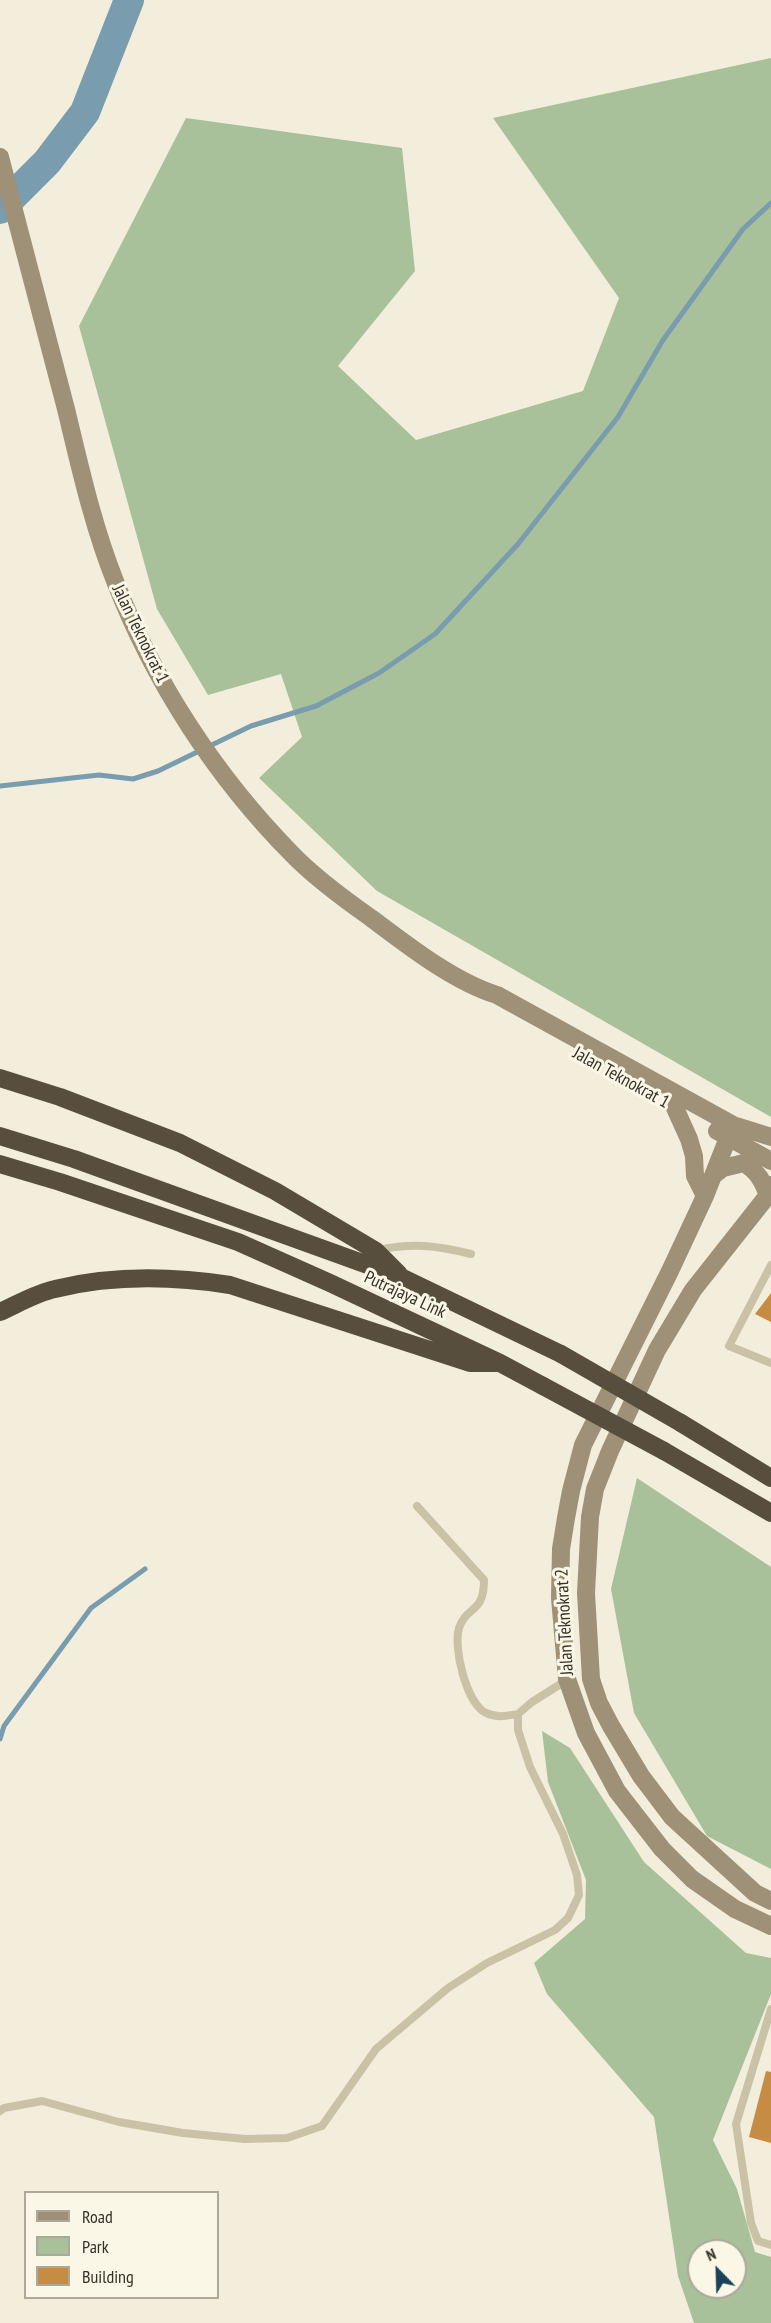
<!DOCTYPE html>
<style>
body{margin:0}
#map{position:relative;width:771px;height:2323px;overflow:hidden;background:#f2eedb;font-family:"PT Sans Narrow",sans-serif}
canvas{display:block}
.legend{position:absolute;left:24px;top:2191px;width:195px;height:108px;box-sizing:border-box;background:#faf7e7;border:2px solid #aca89a;margin:0;padding:8px 10px;list-style:none;font-size:18px;color:#363127}
.legend li{display:flex;align-items:center;gap:12px;height:30px}
.legend b{width:30px;border:2px solid #aca89a}
.north{position:absolute;left:687px;top:2239px;width:60px;height:60px;box-sizing:border-box;background:#faf7e7;border:2px solid #aca89a;border-radius:50%;rotate:337deg;font-size:16px;font-weight:700;line-height:24px;text-align:center;color:#363127}
.north::after{content:'';display:block;margin:auto;width:21px;height:27px;background:#1c4258;clip-path:polygon(50% 0,100% 100%,50% 72%,0 100%)}
</style>
<div id="map">
<canvas width="771" height="2323"></canvas>
<ul class="legend">
<li><b style="height:8px;background:#9e9178"></b>Road</li>
<li><b style="height:16px;background:#a8c19a"></b>Park</li>
<li><b style="height:16px;background:#c78c43"></b>Building</li>
</ul>
<div class="north">N</div>
</div>
<script>
const context = document.querySelector('canvas').getContext('2d');
context.lineJoin = 'round';
function paint(path, color) {
  context.fillStyle = color;
  context.fill(path, 'evenodd');
}
function strokePath(path, color, width, dash) {
  context.strokeStyle = color;
  context.lineWidth = width;
  context.lineCap = dash ? 'butt' : 'round';
  context.setLineDash(dash || []);
  context.stroke(path);
}
function drawText(font, color, halo, rows, align = 'center') {
  context.font = font + ' "PT Sans Narrow",sans-serif';
  context.lineWidth = 6;
  context.setLineDash([]);
  context.textBaseline = 'middle';
  context.strokeStyle = halo;
  context.fillStyle = color;
  for (const [text, x, y, turn = 0] of rows) {
    context.save();
    context.translate(x, y);
    context.rotate((+turn || 0) * Math.PI / 180);
    context.textAlign = isNaN(turn) ? turn : align;
    if (halo) context.strokeText(text, 0, 0);
    context.fillText(text, 0, 0);
    context.restore();
  }
}
const green = new Path2D(`
 M771,58V1117L377,891L259,778L302,737L281,674L208,695L157,609L79,326L186,118L402,148L415,271L338,366L416,440L583,391L619,298L493,118Z
 M637,1478L771,1567V1869L707,1836L634,1713L611,1589Z
 M542,1731L570,1748L644,1862L746,1953L771,1958V1994L713,2140L737,2189L755,2252L771,2257V2323H694L678,2276L654,2117L547,1994L534,1963L585,1919L586,1880L548,1782ZM699,2251H735V2287H699Z`);
const stream = new Path2D(`
 M0,786L99,775L133,779L158,771L251,726L316,706L379,673L435,634L518,544L618,417L663,340L743,229L771,203
 M0,1739L4,1726L91,1608L145,1569`);
const river = new Path2D(`
 M0,209L47,162L85,112L129,0`);
const building = new Path2D(`
 M771,1293V1322L755,1314Z
 M766,2071L771,2072V2143L749,2137Z`);
const lane = new Path2D(`
 M377,1250C413,1243 435,1245 471,1254
 M771,1265L729,1346L771,1363
 M417,1506L484,1580C484,1614 467,1605 459,1628C453,1647 466,1703 486,1713C497,1718 506,1716 518,1714
 M771,2009L736,2124L751,2223L758,2241L771,2245
 M0,2111L4,2108L42,2101L119,2122L183,2133L245,2139L287,2138L322,2126L376,2049L448,1988L487,1963L555,1930L568,1918L579,1895L577,1875L563,1834L530,1767L518,1730V1714L532,1702L567,1680`);
const secondary = new Path2D(`
 M0,157C22,241 44,325 66,409C80,467 93,526 115,581C154,682 216,777 292,854C315,878 344,899 371,918C407,945 454,982 497,995L733,1125L771,1137
 M675,1108L689,1139L694,1156L695,1176L705,1196
 M733,1125L705,1196L670,1271L583,1445L571,1491L566,1518L561,1549L560,1598L567,1679L586,1733L617,1791L662,1849L692,1879L735,1909L771,1926
 M717,1131L771,1161
 M714,1175L723,1168L744,1163C758,1172 762,1180 768,1195
 M771,1185L768,1195L693,1290L657,1350L610,1451L595,1489L590,1517L586,1593L591,1679L599,1703L611,1726L641,1776L672,1817L755,1893L771,1901`);
const highway = new Path2D(`
 M0,1078L60,1097L180,1143L275,1191L376,1251L399,1274
 M0,1136L74,1159L401,1277L561,1354
 M0,1164L60,1182L238,1242L330,1283L500,1363L543,1386
 M0,1312C18,1304 36,1293 55,1289C112,1275 172,1276 230,1285L470,1363H496
 M681,1423L771,1478
 M664,1451L771,1513`);
const highwayBridge = new Path2D(`
 M561,1354L681,1423
 M543,1386L664,1451`);
const streetNames = [
 ["Jalan Teknokrat 1",140,634,64],
 ["Jalan Teknokrat 1",621,1078,29],
 ["Putrajaya Link",405,1295,25],
 ["Jalan Teknokrat 2",565,1622,-93]
];
paint(green, '#a8c19a');
strokePath(stream, '#799caf', 5);
strokePath(river, '#799caf', 30);
paint(building, '#c78c43');
strokePath(lane, '#cac2a6', 8);
strokePath(secondary, '#9e9178', 18);
strokePath(highway, '#574e3e', 18);
strokePath(highwayBridge, '#574e3e', 18);
drawText('18px', '#363127', '#faf7e7', streetNames);
</script>
